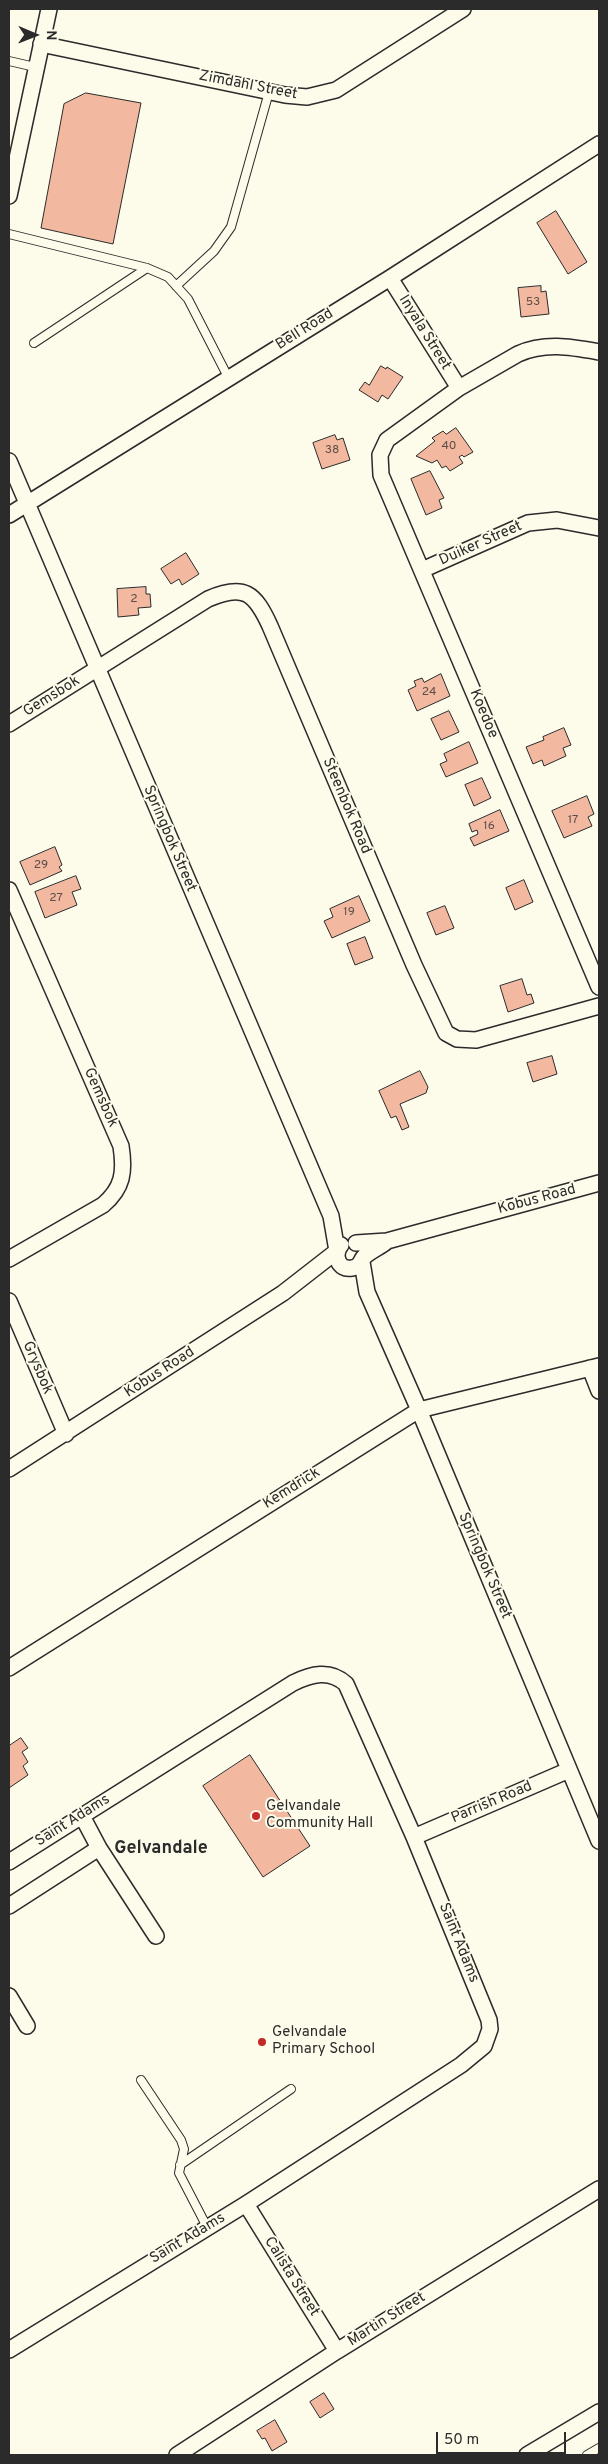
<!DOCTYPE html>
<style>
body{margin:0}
#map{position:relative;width:608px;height:2464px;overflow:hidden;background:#fdfbea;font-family:Overpass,sans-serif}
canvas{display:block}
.frame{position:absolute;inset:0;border:10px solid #2b2b2b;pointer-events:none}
.north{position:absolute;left:10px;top:10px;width:50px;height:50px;-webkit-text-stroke:4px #fdfbea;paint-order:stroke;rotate:91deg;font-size:14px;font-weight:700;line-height:20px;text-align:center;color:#2b2b2b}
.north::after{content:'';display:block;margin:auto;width:18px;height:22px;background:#2b2b2b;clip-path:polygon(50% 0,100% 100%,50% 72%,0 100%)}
.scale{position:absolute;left:436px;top:2432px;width:130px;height:22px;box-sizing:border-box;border:2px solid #2b2b2b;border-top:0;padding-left:6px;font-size:15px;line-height:18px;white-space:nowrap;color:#2b2b2b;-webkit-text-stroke:4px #fdfbea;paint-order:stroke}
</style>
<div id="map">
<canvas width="608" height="2464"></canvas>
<div class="frame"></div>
<div class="north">N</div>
<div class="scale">50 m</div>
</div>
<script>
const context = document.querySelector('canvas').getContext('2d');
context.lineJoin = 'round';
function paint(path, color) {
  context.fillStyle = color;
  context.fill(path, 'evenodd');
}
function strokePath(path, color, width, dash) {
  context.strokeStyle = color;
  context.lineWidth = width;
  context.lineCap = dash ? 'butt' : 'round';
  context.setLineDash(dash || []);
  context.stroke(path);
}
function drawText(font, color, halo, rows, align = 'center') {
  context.font = font + ' Overpass,sans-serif';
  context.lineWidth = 4;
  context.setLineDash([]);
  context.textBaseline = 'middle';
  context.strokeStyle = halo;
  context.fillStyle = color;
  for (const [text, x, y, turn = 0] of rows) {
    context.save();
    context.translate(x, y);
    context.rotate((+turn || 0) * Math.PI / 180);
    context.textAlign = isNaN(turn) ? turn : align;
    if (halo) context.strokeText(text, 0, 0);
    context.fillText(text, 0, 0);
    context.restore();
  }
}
const building = new Path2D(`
 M86,93L141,103L113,244L41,228L64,104Z
 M556,211L587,262L568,274L537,223Z
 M541,286V292L546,291L549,314L521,317L518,288Z
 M381,366L386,369L387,367L403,377L388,399L382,395L378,402L359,390L365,382L369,385Z
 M456,428L473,452L464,457L462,455L459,457L463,463L450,471L446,466L442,468L437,460L432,463L416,456L435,441L432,438L443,431L446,434Z
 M335,435L337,440L343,438L350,460L322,469L313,443Z
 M430,471L444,498L439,500L442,508L426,515L411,479Z
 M186,553L199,574L182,585L179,579L171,584L161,569Z
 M146,587V594H150L151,607L138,608L139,615L118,617L117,589Z
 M441,674L450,696L417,711L408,690L416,686L414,681L422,678L424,682Z
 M449,711L459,732L441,740L431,719Z
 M564,728L571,745L563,748L566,756L544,766L542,760L533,764L526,747L544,740L543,737Z
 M469,742L478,763L446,777L440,764L447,761L444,754Z
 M482,778L491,798L474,806L465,785Z
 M587,796L594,814L588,817L592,826L564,838L552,811Z
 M500,810L509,831L474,846L470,838L478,834L477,830L472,832L469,824Z
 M55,847L62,865L59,867L62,871L30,885L20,862Z
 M76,876L81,889L72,892L77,905L45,918L35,892Z
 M524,880L533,902L515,910L506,888Z
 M359,896L370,921L332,938L324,921L333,917L330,909Z
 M445,906L454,928L436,935L427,913Z
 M365,937L373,958L355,965L347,944Z
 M522,979L527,995L531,994L534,1003L508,1012L500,986Z
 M552,1056L557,1074L533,1082L527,1063Z
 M420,1071L428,1087L426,1093L400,1104L409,1127L402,1130L396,1116L391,1118L379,1091Z
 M21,1738L28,1748L22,1752L28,1762L23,1766L28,1775L9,1788V1746Z
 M250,1755L310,1846L263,1877L203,1786Z
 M324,2393L334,2409L320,2418L310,2402Z
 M275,2420L287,2442L272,2451L265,2438L262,2439L257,2431Z`);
const lane = new Path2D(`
 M9,61L35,67
 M9,234L147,268L168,277L188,299L228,377
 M176,286L214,251L231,227L269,92
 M34,343L147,268
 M141,2080L181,2140L184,2149L179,2173L207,2227
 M180,2165L291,2089
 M587,2455L599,2448`);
const street = new Path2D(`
 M41,44L285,95L307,97L336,90L463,9
 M9,196L49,9
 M390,278L459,388
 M599,352C571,347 545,342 518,354L459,388L387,440L380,455L381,475L599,987
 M9,461L331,1216L337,1251L283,1293L9,1469
 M9,515L390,278L599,144
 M422,570L528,523L557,520L599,528
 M9,724L208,599C244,583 255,593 270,626L414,965L446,1033L457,1039L476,1040L599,1006
 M9,890L121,1146C125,1172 123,1188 103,1205L9,1259
 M356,1243L387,1241L599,1183
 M341,1245C333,1254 338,1271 352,1268C359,1267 360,1263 363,1258C368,1252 380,1247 386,1242
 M362,1262L367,1292L419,1410L599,1841
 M9,1301L66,1434
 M590,1368L599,1391
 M9,1668L419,1410L599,1366
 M82,1816L99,1848L156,1936
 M414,1837L569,1770
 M9,1862L293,1683C311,1674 330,1669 346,1684L414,1837L489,2020L490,2029L484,2046L461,2065L246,2204L9,2350
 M9,1906L99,1848
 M9,1996L27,2026
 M246,2204L337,2351
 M177,2455L337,2351L599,2189
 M527,2455L599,2412`);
const markers = [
 [256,1816,5,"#c62828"],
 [262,2042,5,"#c62828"]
];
const numberNames = [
 ["53",533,303],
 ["40",449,447],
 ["38",332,451],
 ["2",134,600],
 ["24",429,693],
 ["17",573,821],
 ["16",489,827],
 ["29",41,866],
 ["27",56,899],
 ["19",349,913]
];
const streetNames = [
 ["Zimdahl Street",248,86,11],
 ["Bell Road",305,330,-32],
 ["Inyala Street",424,333,58],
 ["Duiker Street",481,544,-24],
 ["Gemsbok",52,697,-32],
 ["Koedoe",483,714,67],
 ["Steenbok Road",346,806,67],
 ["Springbok Street",169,839,67],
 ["Gemsbok",100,1098,66],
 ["Kobus Road",537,1200,-15],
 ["Grysbok",37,1368,67],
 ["Kobus Road",160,1373,-33],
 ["Kemdrick",292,1489,-32],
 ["Springbok Street",484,1566,67],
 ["Parrish Road",492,1803,-23],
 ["Saint Adams",73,1821,-32],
 ["Saint Adams",458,1943,68],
 ["Saint Adams",188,2239,-31],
 ["Calista Street",291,2277,58],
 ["Martin Street",387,2320,-32]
];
const poiNames = [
 ["Gelvandale",266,1807],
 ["Community Hall",266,1824],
 ["Gelvandale",272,2033],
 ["Primary School",272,2050]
];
const quarterNames = [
 ["Gelvandale",161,1849]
];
paint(building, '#f2b8a0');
strokePath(building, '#2b2b2b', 1);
strokePath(lane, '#2b2b2b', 10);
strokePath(street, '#2b2b2b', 18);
strokePath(lane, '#fdfbea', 8);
strokePath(street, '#fdfbea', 15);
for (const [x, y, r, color] of markers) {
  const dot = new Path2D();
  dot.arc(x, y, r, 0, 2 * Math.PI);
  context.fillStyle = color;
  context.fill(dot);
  strokePath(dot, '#fdfbea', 2);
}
drawText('12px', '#5d4e48', null, numberNames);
drawText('15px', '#2b2b2b', '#fdfbea', streetNames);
drawText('15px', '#2b2b2b', '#fdfbea', poiNames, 'left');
drawText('bold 18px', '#2b2b2b', '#fdfbea', quarterNames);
</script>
